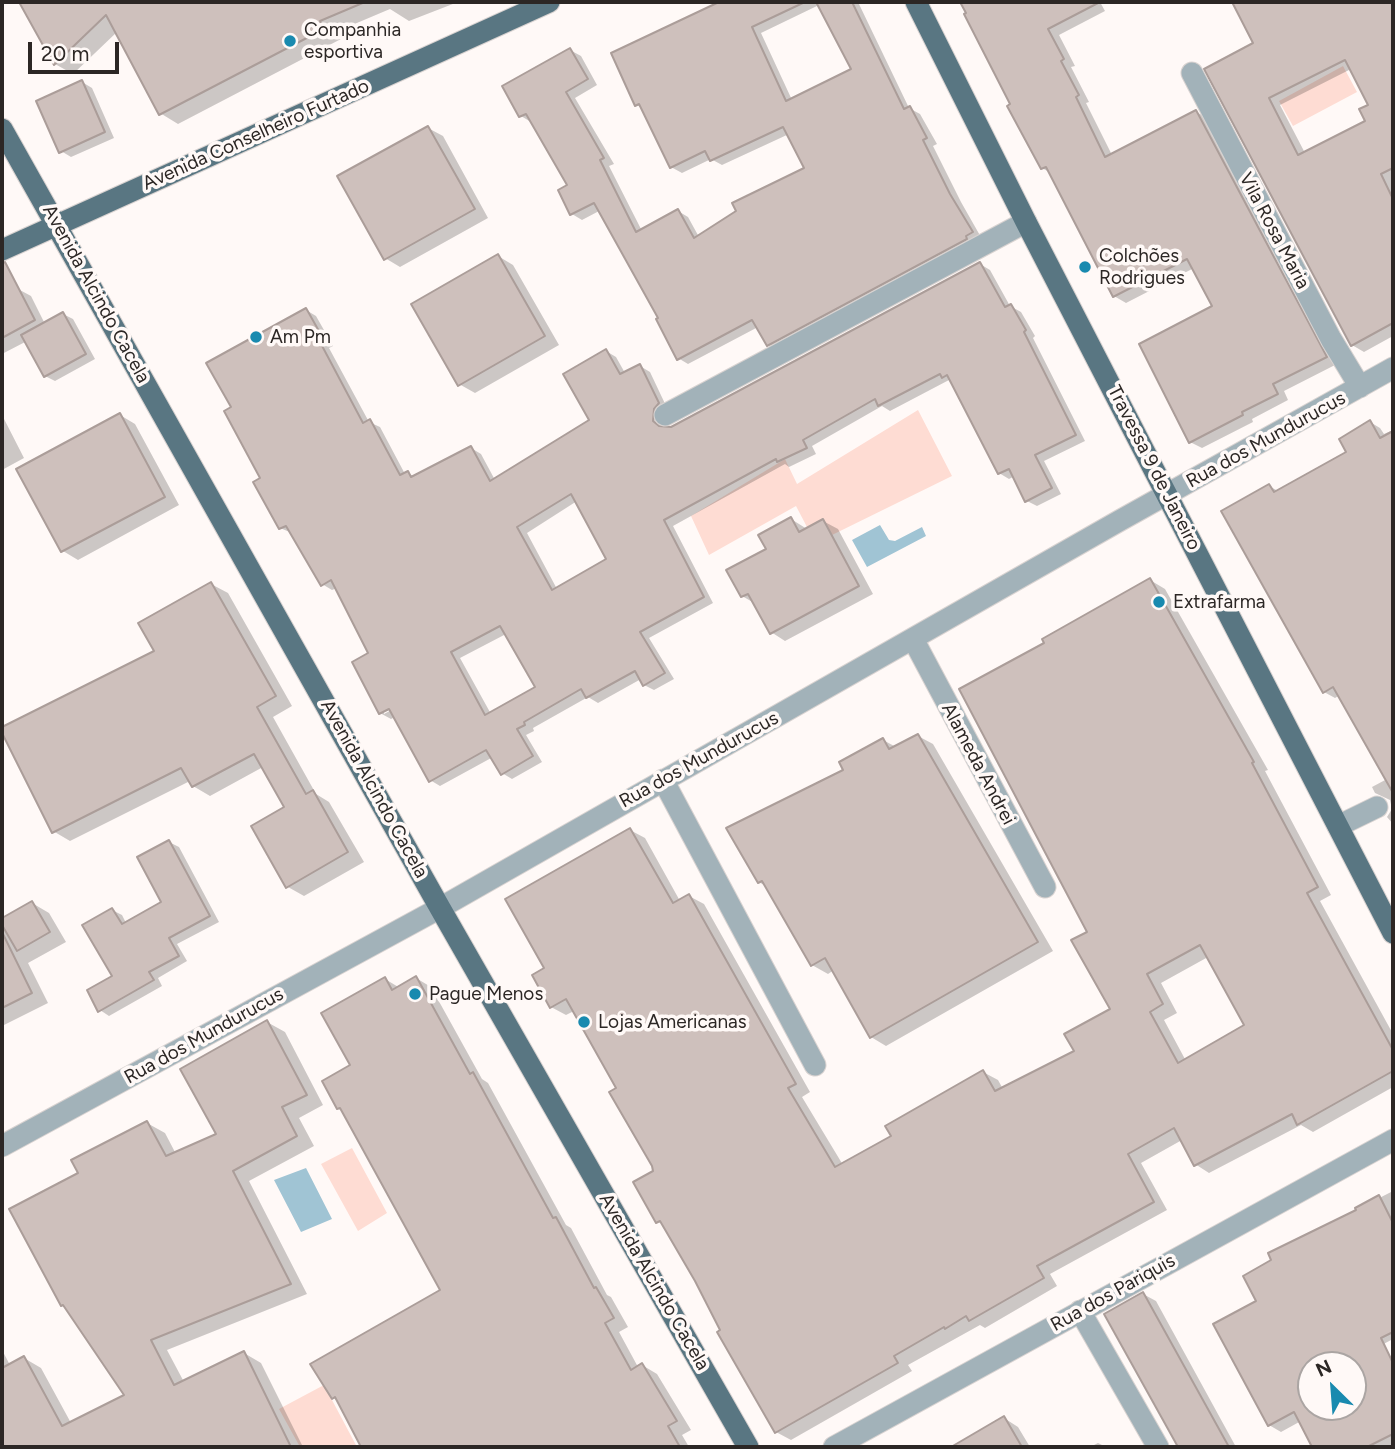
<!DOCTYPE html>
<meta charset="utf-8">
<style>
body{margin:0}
#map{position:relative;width:1395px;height:1449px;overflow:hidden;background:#fff9f7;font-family:Figtree,sans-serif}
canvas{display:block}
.frame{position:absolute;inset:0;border:4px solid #2c2725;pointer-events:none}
.north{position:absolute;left:1297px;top:1351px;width:70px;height:70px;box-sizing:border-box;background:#fff9f7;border:2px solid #aba5a3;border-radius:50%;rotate:335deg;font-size:19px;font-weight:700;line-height:28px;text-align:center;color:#2c2725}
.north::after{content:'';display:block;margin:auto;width:24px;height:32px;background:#198aaf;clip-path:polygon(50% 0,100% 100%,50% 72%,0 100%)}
.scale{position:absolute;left:28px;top:42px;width:91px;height:32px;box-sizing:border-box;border:4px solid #2c2725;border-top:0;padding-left:9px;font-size:21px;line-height:24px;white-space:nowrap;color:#2c2725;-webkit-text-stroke:5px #fff9f7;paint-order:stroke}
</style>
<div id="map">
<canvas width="1395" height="1449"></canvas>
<div class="frame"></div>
<div class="north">N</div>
<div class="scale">20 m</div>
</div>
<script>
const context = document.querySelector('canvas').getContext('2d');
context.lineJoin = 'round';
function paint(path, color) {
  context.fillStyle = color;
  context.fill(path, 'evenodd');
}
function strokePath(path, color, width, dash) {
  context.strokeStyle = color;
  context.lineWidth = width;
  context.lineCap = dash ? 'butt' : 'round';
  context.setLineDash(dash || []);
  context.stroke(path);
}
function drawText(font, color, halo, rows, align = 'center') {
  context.font = font + ' Figtree,sans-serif';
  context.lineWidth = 7;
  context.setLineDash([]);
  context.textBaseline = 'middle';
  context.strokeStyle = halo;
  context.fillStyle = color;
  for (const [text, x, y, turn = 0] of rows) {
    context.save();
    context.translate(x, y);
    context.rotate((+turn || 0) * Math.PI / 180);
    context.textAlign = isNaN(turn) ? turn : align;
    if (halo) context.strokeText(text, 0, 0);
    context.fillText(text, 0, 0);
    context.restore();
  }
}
const green = new Path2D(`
 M1343,66L1357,92L1293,126L1279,101Z
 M918,410L952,476L832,535L823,519L807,527L796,506L709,555L691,516L785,459L797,484Z
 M352,1148L387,1213L358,1231L321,1164Z
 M324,1385L357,1447H300L279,1409Z`);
const water = new Path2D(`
 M880,525L889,540L895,541L922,527L926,536L867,567L852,540Z
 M306,1168L332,1219L301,1232L274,1180Z`);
const shadow = new Path2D(`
 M21,2H458L409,21L390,9L338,31L341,39L178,124L160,113L117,32L73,74L55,64Z
 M723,2H858L909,108L920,114L937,144L933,146L961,202L982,239L778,351L768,344L758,327L688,364L678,358L661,318L601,210L582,220L572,214L569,186L531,122L521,116L570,50L581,56L597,85L575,98L614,164L609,166L642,231L678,211L688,217L699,237L806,169L789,134L722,165L711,159L682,173L671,167L643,109L637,105L613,54ZM819,5L853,70L792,100L761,33Z
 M961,2H1043L1045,5L1051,2H1100L1105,11L1059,35L1075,66L1071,67L1089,102L1086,103L1112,155L1196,112L1208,118L1337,364L1284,391L1288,400L1252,419L1253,422L1202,448L1190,442L1214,307L1194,268L1126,303L1114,296L1051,173L1042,168Z
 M1234,2H1393V336L1364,352L1352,345L1207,69L1256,44ZM1351,69L1370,106L1368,122L1305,153L1280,105Z
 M82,82L92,88L114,138L71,157L61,151Z
 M428,128L443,136L488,218L400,267L385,258Z
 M498,256L513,265L559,345L475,393L459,384Z
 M980,264L990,270L1010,306L1021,312L1035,336L1033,338L1085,441L1044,461L1061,494L1037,506L1027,501L1015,476L1009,479L999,473L953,382L949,380L890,411L882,406L812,446L816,454L789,467L785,464L673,526L713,603L649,638L674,679L654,690L644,685L641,679L598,703L588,697L533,728L534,731L526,735L542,762L512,779L502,773L493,757L440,786L430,780L395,717L391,719L380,713L370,654L337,588L332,590L322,584L292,533L280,528L233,408L306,310L316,316L333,346L329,348L369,422L380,427L405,474L408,473L415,477L471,448L481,454L495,480L592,421L606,351L616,357L625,373L640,366L650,372L668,410L663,415V428L671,429ZM577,501L609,560L557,589L527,533ZM506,634L537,688L491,714L460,658ZM397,707L384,714V710Z
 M18,289L31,296L45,324L63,314L73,319L95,359L55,381L45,376L27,341L2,354V296Z
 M2,415L24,458L2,470Z
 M120,415L135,424L179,505L78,560L63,551Z
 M1370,422L1380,428L1384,434L1393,430V824L1387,817L1392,809L1390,800L1375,793L1372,787L1387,779L1340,695L1335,698L1324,692L1269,486L1278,491L1349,452Z
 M791,519L807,529L823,521L838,529L873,594L785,641L771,632L756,604L742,596L768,550Z
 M1150,580L1165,589L1268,770L1265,771L1331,895L1320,901L1393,1034V1087L1313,1132L1301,1125L1209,1173L1195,1164L1182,1140L1141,1163L1167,1210L1050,1274L1057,1286L985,1328L980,1325L908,1365L912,1371L791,1440L776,1432L665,1226L657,1221L655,1172L612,1092L618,1089L574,1011L566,1015L551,1007L546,969L630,830L645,838L680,901L689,896L704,904L810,1092L802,1097L843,1165L894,1137L983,1072L998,1080L1003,1089L1076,1052L1112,1010L1089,932L1046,644ZM1208,957L1247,1026L1186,1061L1164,1020L1177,1013L1161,983Z
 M211,584L228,593L292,706L273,717L316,794L329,802L364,862L304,896L288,887L286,807L263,767L210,796L193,786L190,781L70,841L53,831L2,729L156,652Z
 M918,736L933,744L1053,951L886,1046L871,1037L834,970L828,974L812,965L767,887L759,882L846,771L883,740L896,747Z
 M169,842L179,847L219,922L177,944L187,961L158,978L162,986L109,1016L100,1010L114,977L112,910L122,915L126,923L164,903Z
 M32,903L49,913L66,942L28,963L48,1003L2,1026V920Z
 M416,978L431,987L482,1079L488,1083L566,1225L571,1228L607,1295L611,1297L628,1327L619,1332L638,1367L642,1365L657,1374L691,1430L682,1435L689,1447H363L340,1402L333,1398L443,1291L345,1112L339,1108L385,979L400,988Z
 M267,1022L285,1032L323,1105L299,1118L314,1146L249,1181L307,1294L167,1350L184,1382L244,1353L261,1363L303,1447H2V1350L10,1365L24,1358L41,1368L71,1423L127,1395L68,1308L62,1305L80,1173L147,1123L165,1133L176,1154L219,1135Z
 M1393,1191V1339L1344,1365H1311V1407H1353V1391L1356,1397L1393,1379V1446L1314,1447L1301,1421L1281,1432L1269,1425L1258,1301L1273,1261L1270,1254Z
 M1143,1294L1156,1301L1236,1447H1180L1106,1314Z
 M1004,1418L1018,1427L1030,1447H966L980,1440Z
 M1098,1443L1106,1447H1090Z`);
const building = new Path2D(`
 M19,2H365L320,21L324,29L159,115L106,15L54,65Z
 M719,2H805L752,27L786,101L851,69L816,2H852L904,109L910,106L927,138L923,140L950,194L973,232L966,236L967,239L767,346L752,320L677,360L656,319L658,318L594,203L570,215L558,190L567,185L526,114L519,117L502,86L570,48L588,79L566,92L604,158L600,160L636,232L678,209L694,238L736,211L732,203L804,168L783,127L710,161L705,151L670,168L639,104L635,106L611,53Z
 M960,2H1100L1048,29L1064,59L1061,61L1079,95L1076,97L1105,157L1196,110L1327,357L1273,384L1278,394L1242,412L1243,415L1189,443L1139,344L1212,306L1187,259L1113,297L1046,167L1041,169L1007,106L1010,104L964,14L966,13Z
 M1232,2H1393V168L1381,174L1393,199V323L1351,346L1204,69L1253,43ZM1345,60L1368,105L1359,109L1365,121L1298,155L1269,98Z
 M82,80L105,132L59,153L36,101Z
 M428,126L475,209L384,260L337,176Z
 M498,254L545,336L458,386L411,304Z
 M5,262L35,320L2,338V263Z
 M980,262L1005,307L1011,304L1026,330L1024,332L1076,435L1035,455L1052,488L1025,502L1009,469L998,474L947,375L942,378L940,374L878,406L875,399L803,440L807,448L777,462L776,459L664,520L704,597L640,632L665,673L643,686L635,671L586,698L581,689L524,722L525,725L517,729L533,756L501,775L486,750L429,782L389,709L379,714L352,662L368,653L331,580L321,586L286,526L279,529L253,482L260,478L224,411L231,407L206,363L306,308L324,340L320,342L363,423L370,419L400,475L408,471L411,477L471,446L490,481L589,420L563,374L606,349L620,374L640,364L659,403L654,409L653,421L659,426L671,427ZM571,494L606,559L552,590L517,527ZM500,626L535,687L485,715L451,652Z
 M63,312L86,354L44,377L21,335Z
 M120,413L165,497L61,552L16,469Z
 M1370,420L1380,438L1393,431V793L1333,687L1323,693L1221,511L1269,484L1274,492L1346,452L1339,439Z
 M791,517L799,532L823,519L859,586L770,634L748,594L741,597L726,570L766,549L758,535Z
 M1150,578L1254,762L1252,763L1318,887L1307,893L1393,1050V1071L1297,1125L1292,1114L1194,1166L1174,1128L1128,1154L1154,1202L1037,1266L1044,1278L969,1321L966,1316L945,1329L944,1327L894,1356L898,1363L775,1433L717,1332L720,1330L695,1281L660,1221L656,1223L633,1182L653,1171L652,1166L609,1092L616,1088L566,999L550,1008L532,975L544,968L505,899L630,828L673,903L689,894L796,1084L788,1088L835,1167L891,1136L885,1126L983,1070L995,1091L1074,1051L1064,1034L1110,1009L1071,940L1087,932L959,689L1044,643L1042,639ZM1200,945L1244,1025L1178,1063L1150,1012L1163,1004L1147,974Z
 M211,582L276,696L257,707L306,794L313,790L348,852L286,888L251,826L284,807L254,754L192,787L181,768L52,833L2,733V727L154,651L138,623Z
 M918,734L1038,942L870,1038L825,958L811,966L762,881L758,883L726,828L843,770L839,762L883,738L889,749Z
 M169,840L210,916L169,938L179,956L149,972L154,980L98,1012L87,990L112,976L82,925L112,908L122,924L161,902L137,857Z
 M32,901L50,932L17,951L2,925V918Z
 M2,932L32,993L2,1008Z
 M416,976L470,1074L473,1072L553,1218L556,1217L594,1288L596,1287L614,1318L605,1323L631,1370L642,1363L677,1421L668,1426L680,1447H361L335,1397L332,1399L310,1364L440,1290L340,1108L337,1109L322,1081L350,1065L321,1013L385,977L392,990Z
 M267,1020L307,1095L282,1107L297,1136L233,1171L291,1284L151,1340L174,1385L244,1351L291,1447H2V1368L24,1356L62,1426L124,1395L63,1305L61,1306L9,1209L78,1173L71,1160L147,1121L166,1156L216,1134L180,1069Z
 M1379,1195L1393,1223V1332L1381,1338L1393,1363V1434L1367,1447H1312L1294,1412L1268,1426L1213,1324L1256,1301L1243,1276L1271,1260L1268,1253L1356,1210L1355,1208ZM1311,1365H1353V1407H1311Z
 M1143,1292L1229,1447H1178L1104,1314Z
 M1004,1416L1022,1447H951Z`);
const minor = new Path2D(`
 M1192,73L1331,339L1360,387
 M665,415L1026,222
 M913,639L1045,887
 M663,780L815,1065
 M1338,826L1377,807
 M2,1146L440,908L1119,521L1393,368
 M1080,1311L1158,1447
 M834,1447L1393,1140`);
const major = new Path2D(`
 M916,2L1026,222L1393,933
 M2,129L440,908L748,1447
 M2,250L549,2`);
const markers = [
 [290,41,7,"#198aaf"],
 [1085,267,7,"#198aaf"],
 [256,337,7,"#198aaf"],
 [1159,602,7,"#198aaf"],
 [415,994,7,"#198aaf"],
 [584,1022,7,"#198aaf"]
];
const poiNames = [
 ["Companhia",304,30],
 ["esportiva",304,52],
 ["Colchões",1099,256],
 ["Rodrigues",1099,278],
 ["Am Pm",270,337],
 ["Extrafarma",1173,602],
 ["Pague Menos",429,994],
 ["Lojas Americanas",598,1022]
];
const streetNames = [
 ["Avenida Conselheiro Furtado",256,135,-24],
 ["Vila Rosa Maria",1274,231,62],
 ["Avenida Alcindo Cacela",96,294,61],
 ["Rua dos Mundurucus",1266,440,-29],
 ["Travessa 9 de Janeiro",1154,468,63],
 ["Rua dos Mundurucus",699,760,-29],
 ["Alameda Andrei",978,764,62],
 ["Avenida Alcindo Cacela",374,789,61],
 ["Rua dos Mundurucus",204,1036,-29],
 ["Avenida Alcindo Cacela",654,1282,60],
 ["Rua dos Pariquis",1113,1293,-29]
];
paint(green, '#fedcd3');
paint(water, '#a0c4d4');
paint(shadow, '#0003');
paint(building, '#cec0bc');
strokePath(building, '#ab9d99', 2);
strokePath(minor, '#d9d3d1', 23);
strokePath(major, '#d9d3d1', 23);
strokePath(minor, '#a2b2b9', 21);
strokePath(major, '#597682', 21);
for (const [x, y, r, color] of markers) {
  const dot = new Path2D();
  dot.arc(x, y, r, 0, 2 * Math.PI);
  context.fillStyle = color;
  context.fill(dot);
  strokePath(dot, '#fff9f7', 2.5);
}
drawText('19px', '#2c2725', '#fff9f7', poiNames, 'left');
drawText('19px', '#2c2725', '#fff9f7', streetNames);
</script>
